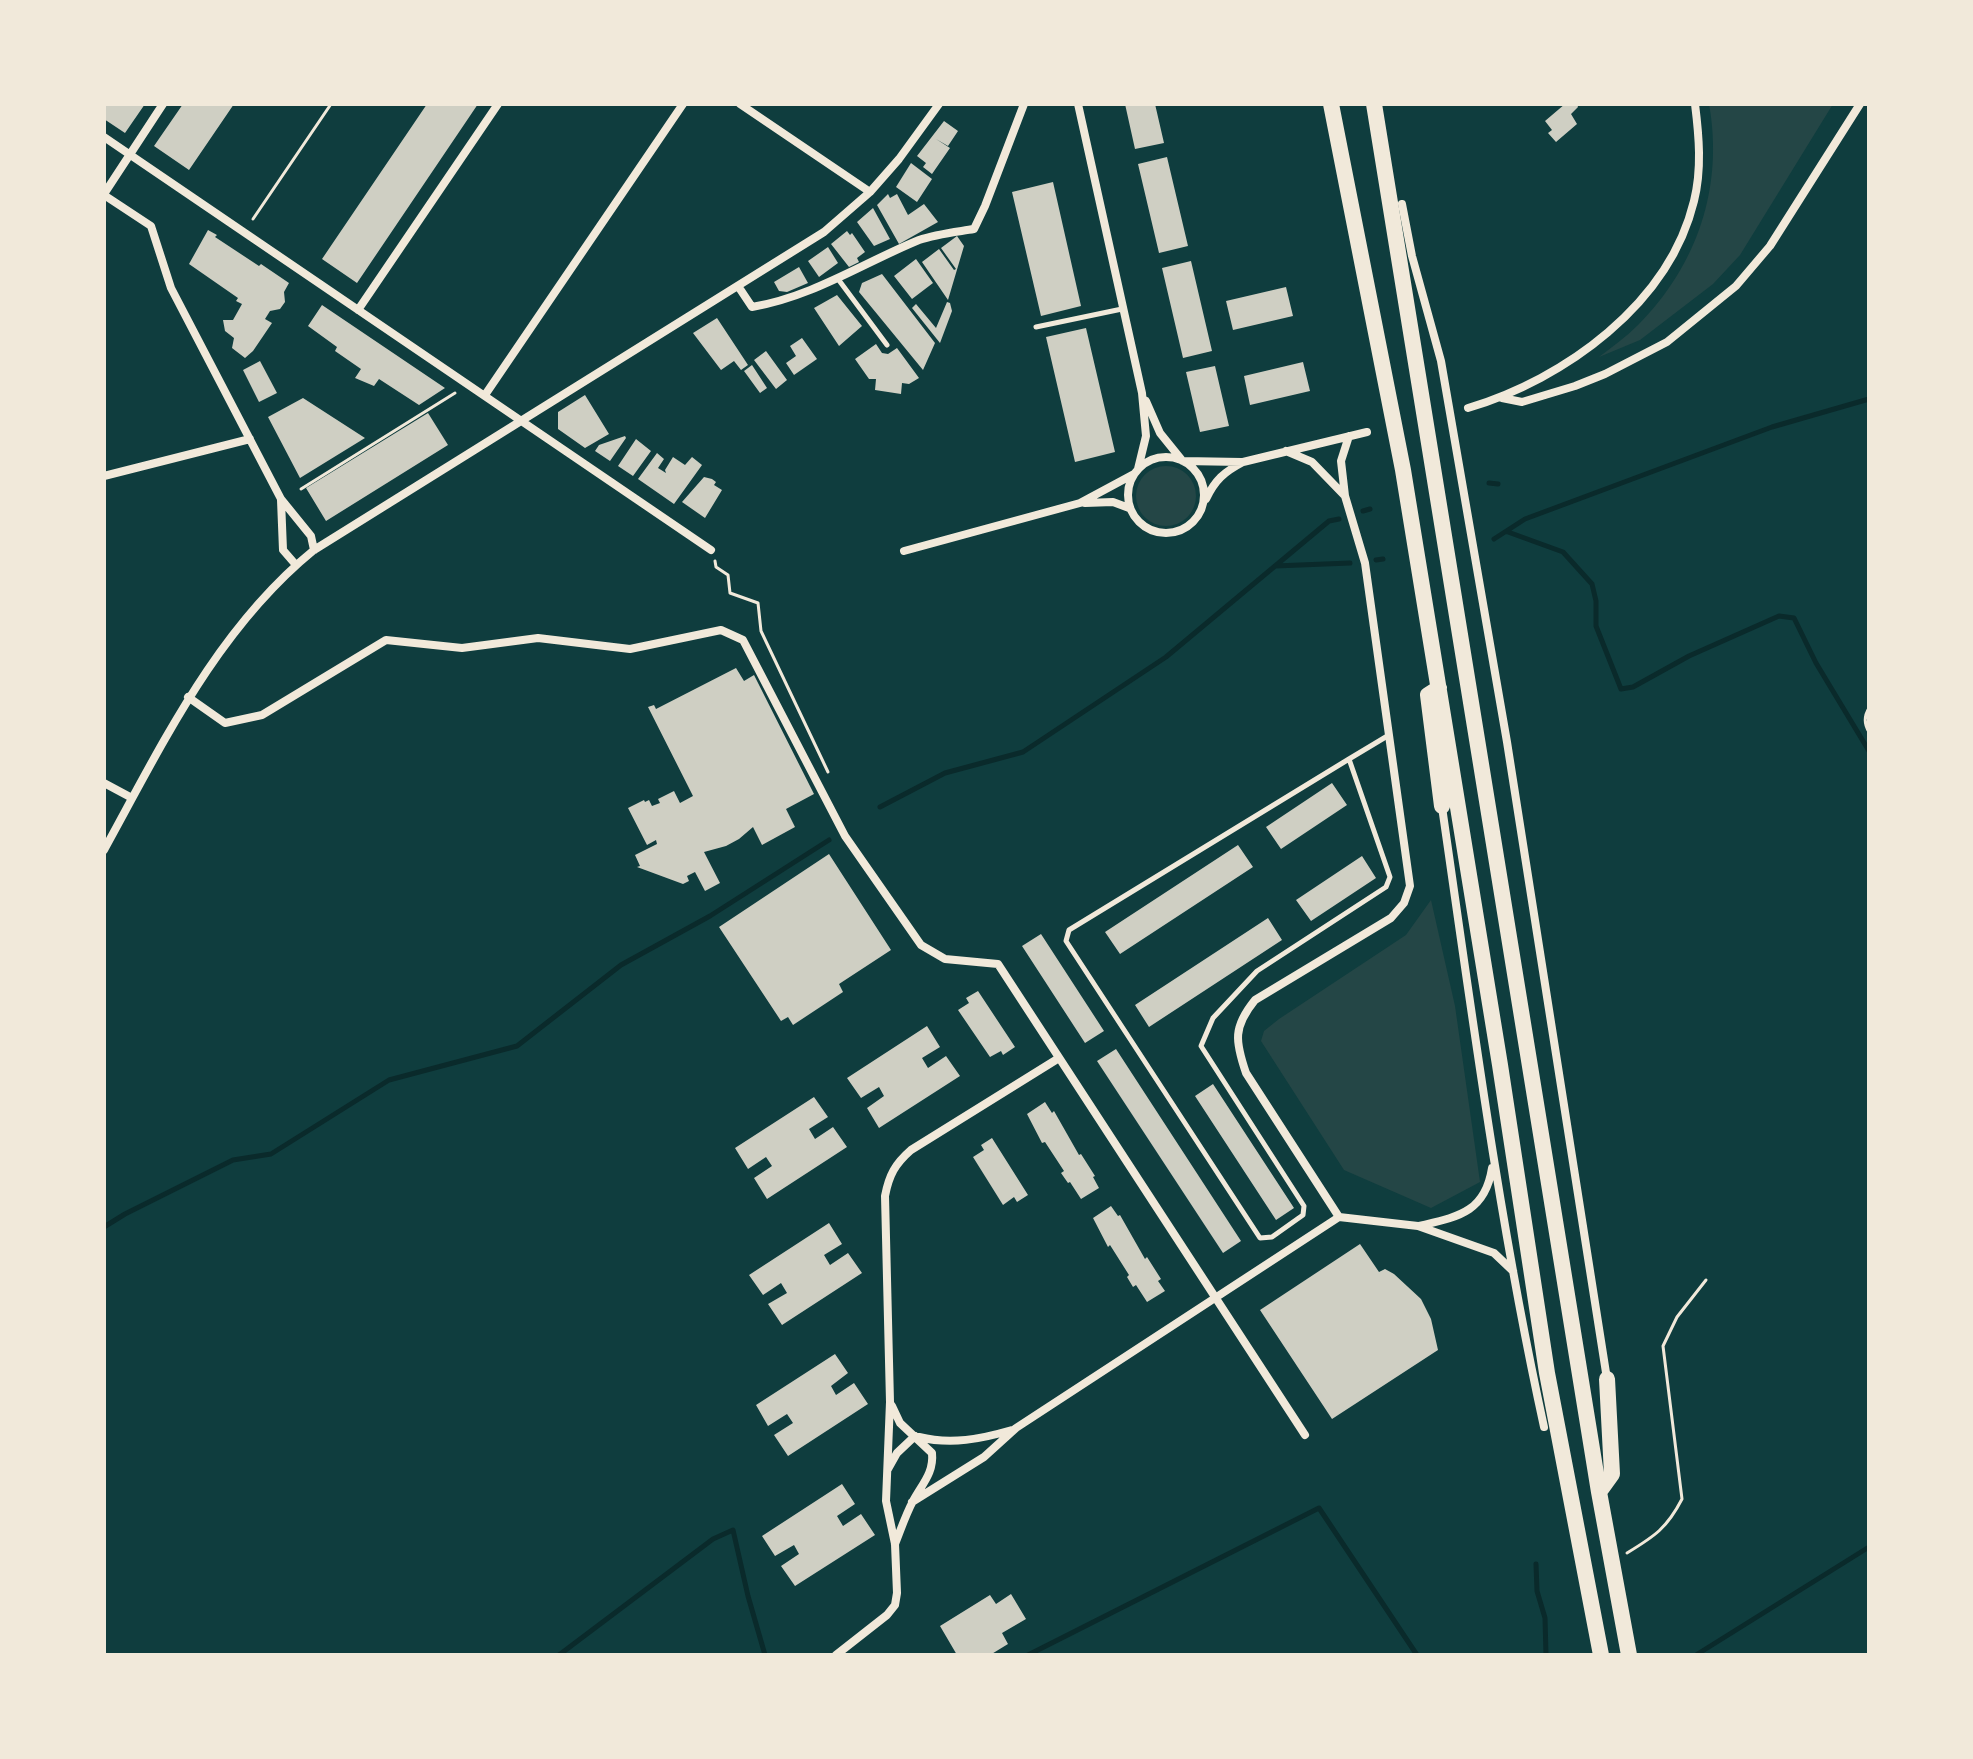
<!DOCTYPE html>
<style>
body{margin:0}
#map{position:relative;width:1973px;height:1759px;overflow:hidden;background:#0f3d3e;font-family:Inter,sans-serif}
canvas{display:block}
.frame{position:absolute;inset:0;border:106px solid #f1e9da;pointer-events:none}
</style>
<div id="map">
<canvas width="1973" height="1759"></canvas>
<div class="frame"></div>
</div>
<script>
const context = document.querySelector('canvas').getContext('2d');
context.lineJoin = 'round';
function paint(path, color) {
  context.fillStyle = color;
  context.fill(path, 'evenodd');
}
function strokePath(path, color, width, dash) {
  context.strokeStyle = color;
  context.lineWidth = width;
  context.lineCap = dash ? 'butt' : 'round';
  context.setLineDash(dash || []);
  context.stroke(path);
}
const green = new Path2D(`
 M1709,104H1833L1740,255L1713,284L1640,340L1599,357C1612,347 1626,337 1638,325C1697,266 1724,187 1709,104Z
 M1136 496a30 30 0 1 1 60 0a30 30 0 1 1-60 0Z
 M1431,900L1455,1006L1480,1182L1431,1208L1344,1170L1261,1041L1264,1031L1279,1019L1406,935Z`);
const stream = new Path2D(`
 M1489,483L1498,484
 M1363,511L1370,509
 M1508,532L1563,552L1592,584L1596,601V626L1621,689L1633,687L1689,656L1779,616L1794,618L1816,663L1869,751
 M1494,539L1525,519L1772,427L1869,399
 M1376,560L1383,559
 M1275,566L1350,563
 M880,807L945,773L1023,752L1166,657L1329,521L1339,519
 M104,1227L125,1214L233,1160L271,1154L389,1080L517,1046L621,965L710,916L829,840
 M1536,1564L1537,1591L1545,1618L1546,1655
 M559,1655L713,1539L733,1530L748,1596L765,1655
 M1028,1655L1319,1508L1417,1655
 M1696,1655L1869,1547`);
const building = new Path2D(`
 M104,104H145L125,133L104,119Z
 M183,104H234L189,170L154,146Z
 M427,104H478L357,283L322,259Z
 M1125,104H1155L1164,143L1135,149Z
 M1565,104H1577L1578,107L1571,114L1577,124L1556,142L1548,133L1552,130L1545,121Z
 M944,121L958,131L948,146L936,139L950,148L932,174L923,167L926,163L917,156Z
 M1167,157L1188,246L1159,253L1138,164Z
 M911,163L932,179L917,202L896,187Z
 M1053,182L1081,306L1041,316L1012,192Z
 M888,194L890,198L897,194L908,215L924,204L938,222L899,244L877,205Z
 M873,208L890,239L874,246L857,222Z
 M208,230L217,235L215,237L259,266L261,264L289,283L284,292L285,302L280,309L270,311L265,319L272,323L253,351L245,358L232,348L234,338L225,331L223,320H233L242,304L236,301L238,298L189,264Z
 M847,231L850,235L852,233L865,252L857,258L859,262L849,267L831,244Z
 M957,236L964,246L948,300L922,262L939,249L954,270L956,269L941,248Z
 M828,247L838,263L819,277L808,261Z
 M916,259L933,283L912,299L894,276Z
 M1191,261L1212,351L1183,358L1162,268Z
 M799,267L808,283L787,292L779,291L774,282Z
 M882,274L935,343L923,370L859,292L862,283Z
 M1286,287L1293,316L1233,330L1226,301Z
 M837,295L862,326L839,346L814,308Z
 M947,302L950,303L952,311L940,343L912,308L916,304L936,328Z
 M322,305L445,388L419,405L379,379L374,386L355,378L361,369L335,351L337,347L308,326Z
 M717,318L748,365L741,370L734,361L721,370L693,333Z
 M1086,328L1115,452L1075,462L1046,337Z
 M802,338L817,359L794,375L786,363L796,356L790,346Z
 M876,344L882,353L888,354L897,348L919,378L909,384L902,383L901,394L875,390L876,379H869L855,359Z
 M766,351L787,380L776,389L754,360Z
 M260,361L277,393L259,402L243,370Z
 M1303,362L1310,391L1250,405L1244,376Z
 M752,365L767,388L760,393L744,371Z
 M1215,366L1229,426L1200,432L1186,372Z
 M585,395L609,434L585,448L558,429V412Z
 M303,398L365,438L300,478L268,417Z
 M428,413L448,445L326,521L306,488Z
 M625,436L626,438L610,461L595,451L599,445Z
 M636,439L651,451L633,476L618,466Z
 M657,453L664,459L658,468L666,473L665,470L673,457L685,465L692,457L702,465L674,504L638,479Z
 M704,477L712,479L716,482L714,485L722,490L705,518L682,502Z
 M736,668L744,681L754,675L814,794L786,809L795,827L762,845L753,827L739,839L726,846L704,852L720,883L705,891L695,872L687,876L689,881L683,884L637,867L640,866L635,855L657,844L656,840L647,845L628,808L644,800L645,802L649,800L652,806L660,803L658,799L674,791L680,803L693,796L648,707L654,705L656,709Z
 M1332,783L1347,805L1281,849L1266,827Z
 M1238,845L1253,867L1120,954L1105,932Z
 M829,854L891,950L839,984L843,992L793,1025L788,1017L781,1021L719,927Z
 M1362,856L1376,878L1311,921L1296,900Z
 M1268,918L1282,940L1149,1027L1135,1005Z
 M1041,934L1104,1031L1085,1043L1022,946Z
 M978,991L1015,1047L1003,1055L1001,1051L990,1057L958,1010L969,1003L966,998Z
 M927,1026L940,1047L922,1058L928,1068L946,1056L960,1076L879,1128L867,1108L884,1096L879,1087L861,1098L847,1078Z
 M1116,1049L1241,1241L1223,1253L1097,1061Z
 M1213,1084L1294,1208L1276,1220L1195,1096Z
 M814,1097L828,1117L809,1129L815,1139L833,1127L847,1147L767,1199L754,1178L772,1166L766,1157L748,1169L735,1148Z
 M1045,1102L1052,1113L1054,1111L1079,1155L1081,1154L1095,1176L1093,1177L1099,1188L1081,1199L1070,1182L1068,1183L1061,1173L1064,1171L1045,1142L1042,1143L1027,1114Z
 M992,1138L1028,1195L1017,1202L1014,1197L1003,1205L973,1157L984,1150L981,1145Z
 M1111,1206L1118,1216L1120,1215L1145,1259L1147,1257L1161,1279L1158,1281L1165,1291L1147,1302L1136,1285L1133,1287L1127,1277L1129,1275L1110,1245L1108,1247L1093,1218Z
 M829,1223L842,1244L824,1255L830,1265L848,1253L862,1273L782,1325L768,1304L787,1293L781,1283L763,1295L749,1275Z
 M1360,1244L1379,1272L1385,1269L1394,1274L1421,1299L1431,1319L1438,1350L1332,1419L1260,1310Z
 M835,1354L848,1373L831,1386L836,1395L854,1383L868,1404L788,1456L774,1435L793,1423L787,1414L768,1426L756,1405Z
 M842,1484L855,1504L837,1516L843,1526L861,1514L875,1535L795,1586L781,1566L799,1554L794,1545L775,1556L762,1536Z
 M1011,1594L1026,1619L1002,1633L1008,1644L990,1655H957L940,1626L990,1595L996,1604Z`);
const path = new Path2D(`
 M253,219L331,104
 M301,489L455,393
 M715,561L716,567L728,575L730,593L758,603L761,631L828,772
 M1869,708C1864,716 1864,724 1869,732
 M1627,1553C1655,1536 1667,1528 1682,1499L1663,1346L1677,1317L1706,1280`);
const service = new Path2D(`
 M838,279L887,345
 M1036,327L1122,309
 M1349,759L1390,877L1386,887L1257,971L1213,1018L1201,1046L1304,1206L1303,1215L1272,1237L1260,1238L1066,941L1069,930L1349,759L1389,735`);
const minor = new Path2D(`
 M740,104L870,192
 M1078,104L1142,393L1146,436L1138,469
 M104,137L711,550
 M104,194L163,104
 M104,195L151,226L171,288L281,499L311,536L314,550
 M1402,204L1412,256L1441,361L1507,742L1607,1379
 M738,286L752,307C812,297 863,263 919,240C936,234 956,232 974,229L985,206L1024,104
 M358,310L498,104
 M485,395L683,104
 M1502,398L1522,402L1575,386L1605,374L1667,342L1736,286L1770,246L1860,104
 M1146,401L1160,433L1181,459
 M1468,408C1565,379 1669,304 1694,201C1702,169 1699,136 1695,104
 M1286,451L1312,462L1344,495
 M1128 495a38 38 0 1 1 76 0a38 38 0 1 1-76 0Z
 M1183,461L1242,462
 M104,476L250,439
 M1206,499C1215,480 1224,472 1243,462L1367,432
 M281,500L283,550L296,565
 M1085,503L1113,502L1129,508
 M904,551L1080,503L1134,474
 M188,697L225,723L262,715L386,640L462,648L538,638L630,649L721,630L743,640L845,836L921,945L945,959L998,964L1305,1435
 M104,783L132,798
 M1442,807C1472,1014 1499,1222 1544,1427
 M104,850C163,743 217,629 314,550L824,232L870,192L899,159L939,104
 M1339,1217L1246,1073C1235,1041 1233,1027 1255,1000L1391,918L1404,903L1410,886L1365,563L1345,496L1341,461L1349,436
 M1339,1217L1418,1226L1494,1253L1513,1271
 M1419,1226C1457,1217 1485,1213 1492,1168
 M892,1406L900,1423L932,1453C934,1473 922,1484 913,1501C906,1514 901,1529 895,1544
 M919,1437C951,1445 981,1439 1012,1430
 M888,1469L897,1453L915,1436
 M912,1502L984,1457L1016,1428L1339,1217
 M836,1655L887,1615L895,1605L897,1593L895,1544L886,1501L890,1402L885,1196C889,1175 895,1164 911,1150L1059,1058`);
const trunk = new Path2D(`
 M1331,104L1403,470L1500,1065L1547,1373L1601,1655
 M1374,104L1599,1492L1629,1655
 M1439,688L1428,695L1442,806
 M1599,1492L1612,1474L1607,1379`);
paint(green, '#244646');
strokePath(stream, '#0a2a2b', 5);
paint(building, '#cfcfc3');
strokePath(path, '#f1e9da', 3);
strokePath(service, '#f1e9da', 5);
strokePath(minor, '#f1e9da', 8);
strokePath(trunk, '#f1e9da', 16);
</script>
